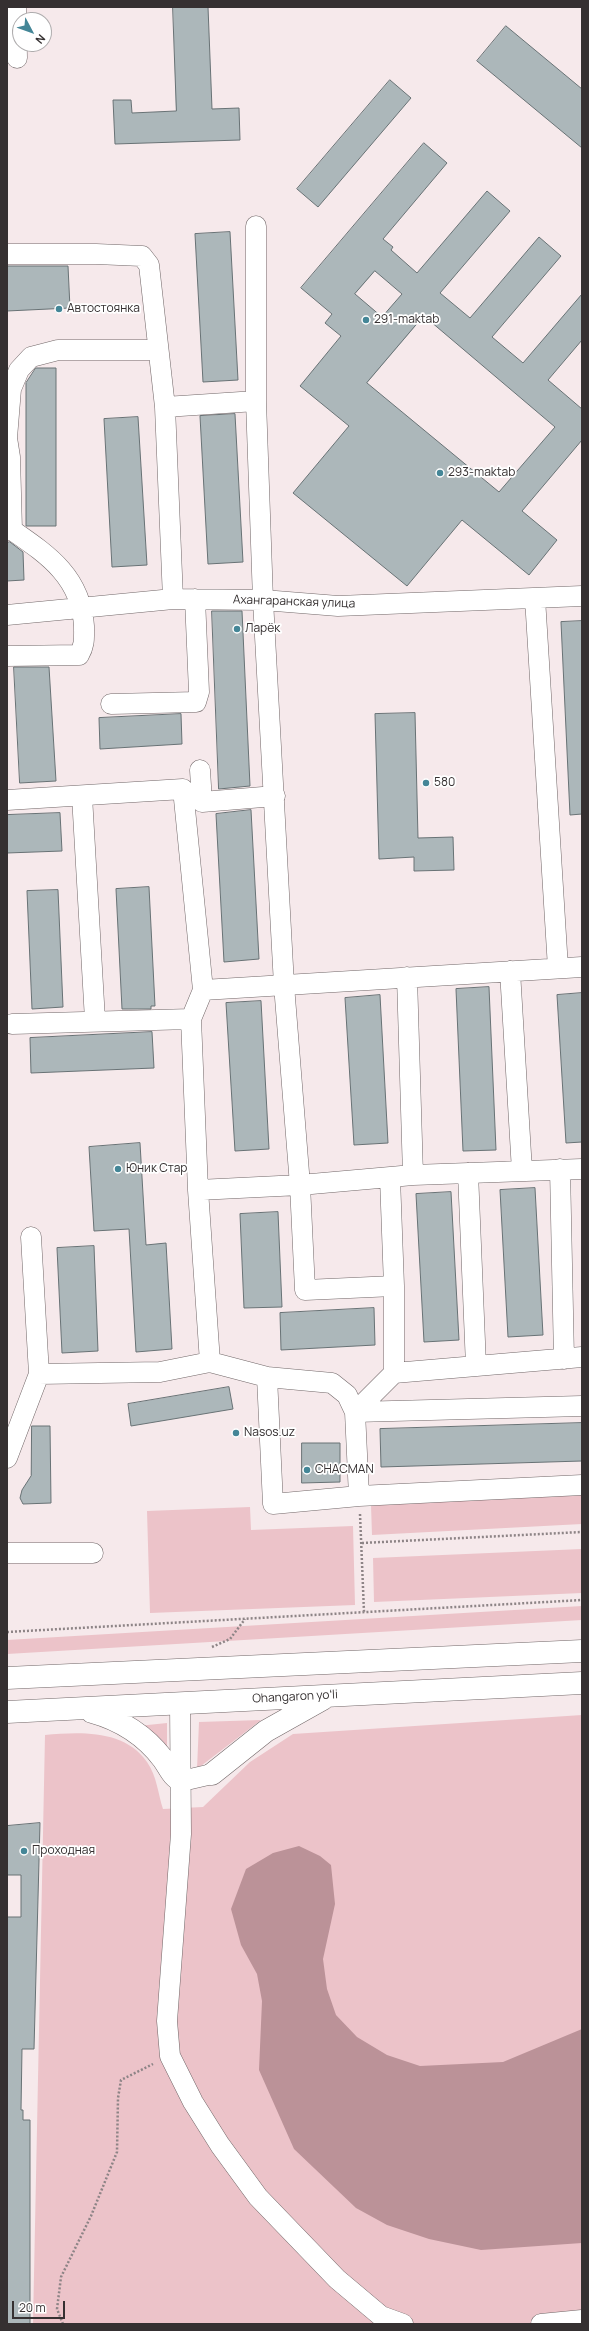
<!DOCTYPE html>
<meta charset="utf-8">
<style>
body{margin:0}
#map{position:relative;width:589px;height:2331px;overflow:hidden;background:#f6e9eb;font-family:Manrope,sans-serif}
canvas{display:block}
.frame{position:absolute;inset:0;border:8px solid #353031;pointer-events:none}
.north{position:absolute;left:12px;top:12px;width:40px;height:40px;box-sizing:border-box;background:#fff;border:1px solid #aeacad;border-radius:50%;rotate:131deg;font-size:11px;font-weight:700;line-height:16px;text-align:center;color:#353031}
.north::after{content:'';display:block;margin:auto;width:14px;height:18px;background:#448697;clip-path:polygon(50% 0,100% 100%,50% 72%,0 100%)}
.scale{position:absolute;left:12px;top:2301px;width:53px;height:18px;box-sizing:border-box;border:2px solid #353031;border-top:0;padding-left:5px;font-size:12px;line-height:14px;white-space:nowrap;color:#353031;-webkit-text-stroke:3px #fff;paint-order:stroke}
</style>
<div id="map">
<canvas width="589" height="2331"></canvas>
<div class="frame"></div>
<div class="north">N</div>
<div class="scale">20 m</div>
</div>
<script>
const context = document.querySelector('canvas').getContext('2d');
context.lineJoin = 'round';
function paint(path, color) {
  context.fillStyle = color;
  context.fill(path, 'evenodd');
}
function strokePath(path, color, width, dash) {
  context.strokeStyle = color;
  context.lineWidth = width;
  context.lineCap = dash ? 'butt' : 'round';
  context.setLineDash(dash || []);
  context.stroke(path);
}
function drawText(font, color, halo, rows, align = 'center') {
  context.font = font + ' Manrope,sans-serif';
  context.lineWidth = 3.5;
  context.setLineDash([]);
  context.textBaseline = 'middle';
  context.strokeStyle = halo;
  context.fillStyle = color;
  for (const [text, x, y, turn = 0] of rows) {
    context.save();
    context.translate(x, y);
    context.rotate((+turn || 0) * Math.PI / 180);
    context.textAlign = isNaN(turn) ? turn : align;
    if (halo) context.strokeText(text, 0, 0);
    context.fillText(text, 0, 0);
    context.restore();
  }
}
const green = new Path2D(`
 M582,1494V1524L372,1535L371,1505Z
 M250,1507L251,1530L353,1526L355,1605L150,1613L147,1511Z
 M582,1549V1593L374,1602L373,1558Z
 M582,1606V1620L7,1654V1640Z
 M582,1715V2324H33L45,1735C79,1732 124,1729 147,1762C157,1776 158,1794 163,1809L203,1807L250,1762L293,1734Z
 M261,1720L197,1769L199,1722Z
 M167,1723V1751L138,1726Z`);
const water = new Path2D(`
 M299,1846L320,1856L331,1865L335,1904L323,1959L327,1989L336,2015L357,2037L387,2055L420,2066L503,2062L582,2029V2243L481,2250L429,2239L387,2225L356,2208L294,2149L259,2070L262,2001L257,1974L241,1945L231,1909L246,1869L273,1853Z`);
const building = new Path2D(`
 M173,7H208L212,109L239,108L240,140L115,144L113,100H131L132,113L176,111Z
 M506,26L582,89V148L477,61Z
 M390,80L411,98L318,207L297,189Z
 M424,143L447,163L383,239L393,247L391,250L417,273L487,191L510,211L440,293L470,318L539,237L561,256L492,337L523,363L582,294V340L548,380L582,409V440L522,511L557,540L529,575L462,520L407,586L293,493L349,426L300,386L341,336L325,323L332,314L301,288ZM375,271L402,294L382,317L355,294ZM424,316L555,427L499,492L367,383Z
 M230,232L238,380L203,382L195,234Z
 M7,266H68L70,308L7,311Z
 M36,368H56V526H26V383Z
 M235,414L243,562L208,564L200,416Z
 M138,417L147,565L112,567L104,419Z
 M10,542L23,552L24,580L7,581V543Z
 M212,611H242L250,786L219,789Z
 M582,621V814L570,815L561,622Z
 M14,667H49L56,781L20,783Z
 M415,713L418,838L453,837L454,870L414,871V857L379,859L375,714Z
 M181,714L182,744L100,749L99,718Z
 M251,810L259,959L224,962L216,814Z
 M60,813L62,851L7,853V815Z
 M149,887L155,1006H151V1009H122L116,889Z
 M58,890L63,1007L32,1009L27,891Z
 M489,987L496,1150L463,1151L456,989Z
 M582,993V1142L566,1143L557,995Z
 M380,995L388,1143L354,1145L345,998Z
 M261,1001L269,1149L235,1151L226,1003Z
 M152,1032L154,1068L31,1073L30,1038Z
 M140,1143L146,1245L166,1243L172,1349L136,1352L129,1229L94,1231L89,1147Z
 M535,1188L543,1335L508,1337L500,1190Z
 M451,1192L459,1340L424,1342L416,1194Z
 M278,1212L282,1307L244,1308L240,1214Z
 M94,1246L98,1351L62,1353L57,1248Z
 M374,1308L375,1345L281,1350L280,1313Z
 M229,1387L233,1409L131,1426L128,1404Z
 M582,1423V1461L381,1467L380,1429Z
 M32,1426H50L51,1503L23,1504L20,1498L22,1490L31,1476Z
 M302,1443H340V1482L302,1483Z
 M40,1823L34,2049H22L21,2110H23V2120H30V2324H7V1917H21V1875H7V1826Z`);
const path = new Path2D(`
 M360,1514L364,1612
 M362,1543L582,1532
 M7,1632L582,1600
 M212,1647L230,1639L245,1619
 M63,2324L57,2309L61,2277L91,2216L117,2152L118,2098L121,2080L153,2064`);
const minor = new Path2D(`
 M16,7L17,58
 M256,226V401L263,600L284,985L300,1185L305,1290L394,1286L390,1178
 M7,254H96L142,256L149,265L165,407L173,599
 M165,407L256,401
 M7,438L11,389L19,370L31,357L58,350H158
 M7,438L10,457L12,530
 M7,530H12C48,555 81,577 84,626C84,638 85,645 79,655L7,656
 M535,598L558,968
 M7,615L173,599L263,600L338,606L582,596
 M111,704L196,702L199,692L195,599
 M200,770L202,802L275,796
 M82,796L95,1020
 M7,800L183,789L203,990L191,1019L198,1190L210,1362L267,1377L332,1383L347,1395L355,1412L359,1496
 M510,971L522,1171
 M407,977L413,1175
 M203,990L582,967
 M12,1024L191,1019
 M560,1169L564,1359
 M468,1173L476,1366
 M198,1190L300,1185L413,1175L582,1169
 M394,1286V1373L355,1412L582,1406
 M394,1373L582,1357
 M39,1374L160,1372L210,1362
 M267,1377L273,1504L359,1496L582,1485
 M7,1458L39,1374L31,1237
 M7,1553H93
 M180,1703L181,1834L167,2021L170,2056L193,2102L220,2145L258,2197L337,2279L381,2316L403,2324
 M182,1781L212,1774
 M541,2324L582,2320`);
const highway = new Path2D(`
 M7,1678L582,1651
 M7,1712L582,1683
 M92,1712C121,1720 144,1734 163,1759C169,1767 172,1777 182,1781
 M212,1774L266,1731L323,1699`);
const markers = [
 [59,309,4,"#448697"],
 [366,320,4,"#448697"],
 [440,473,4,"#448697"],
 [237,629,4,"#448697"],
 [426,783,4,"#448697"],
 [118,1169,4,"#448697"],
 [236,1433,4,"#448697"],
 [307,1470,4,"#448697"],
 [24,1851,4,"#448697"]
];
const poiNames = [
 ["Автостоянка",67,309],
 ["291-maktab",374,320],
 ["293-maktab",448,473],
 ["Ларёк",245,629],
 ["580",434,783],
 ["Юник Стар",126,1169],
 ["Nasos.uz",244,1433],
 ["CHACMAN",315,1470],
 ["Проходная",32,1851]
];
const streetNames = [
 ["Ахангаранская улица",294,602,2],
 ["Ohangaron yoʻli",295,1697,-3]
];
paint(green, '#ecc3c9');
paint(water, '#bb9298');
paint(building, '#acb7ba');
strokePath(building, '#687275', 1);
strokePath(minor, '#716768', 21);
strokePath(highway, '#716768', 23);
strokePath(path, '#8d8486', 2.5, [2, 2]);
strokePath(minor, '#fff', 20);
strokePath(highway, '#fff', 22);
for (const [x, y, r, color] of markers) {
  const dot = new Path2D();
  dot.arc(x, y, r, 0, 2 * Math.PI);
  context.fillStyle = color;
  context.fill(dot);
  strokePath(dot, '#fff', 1.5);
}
drawText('12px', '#353031', '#fff', poiNames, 'left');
drawText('12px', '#353031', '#fff', streetNames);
</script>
